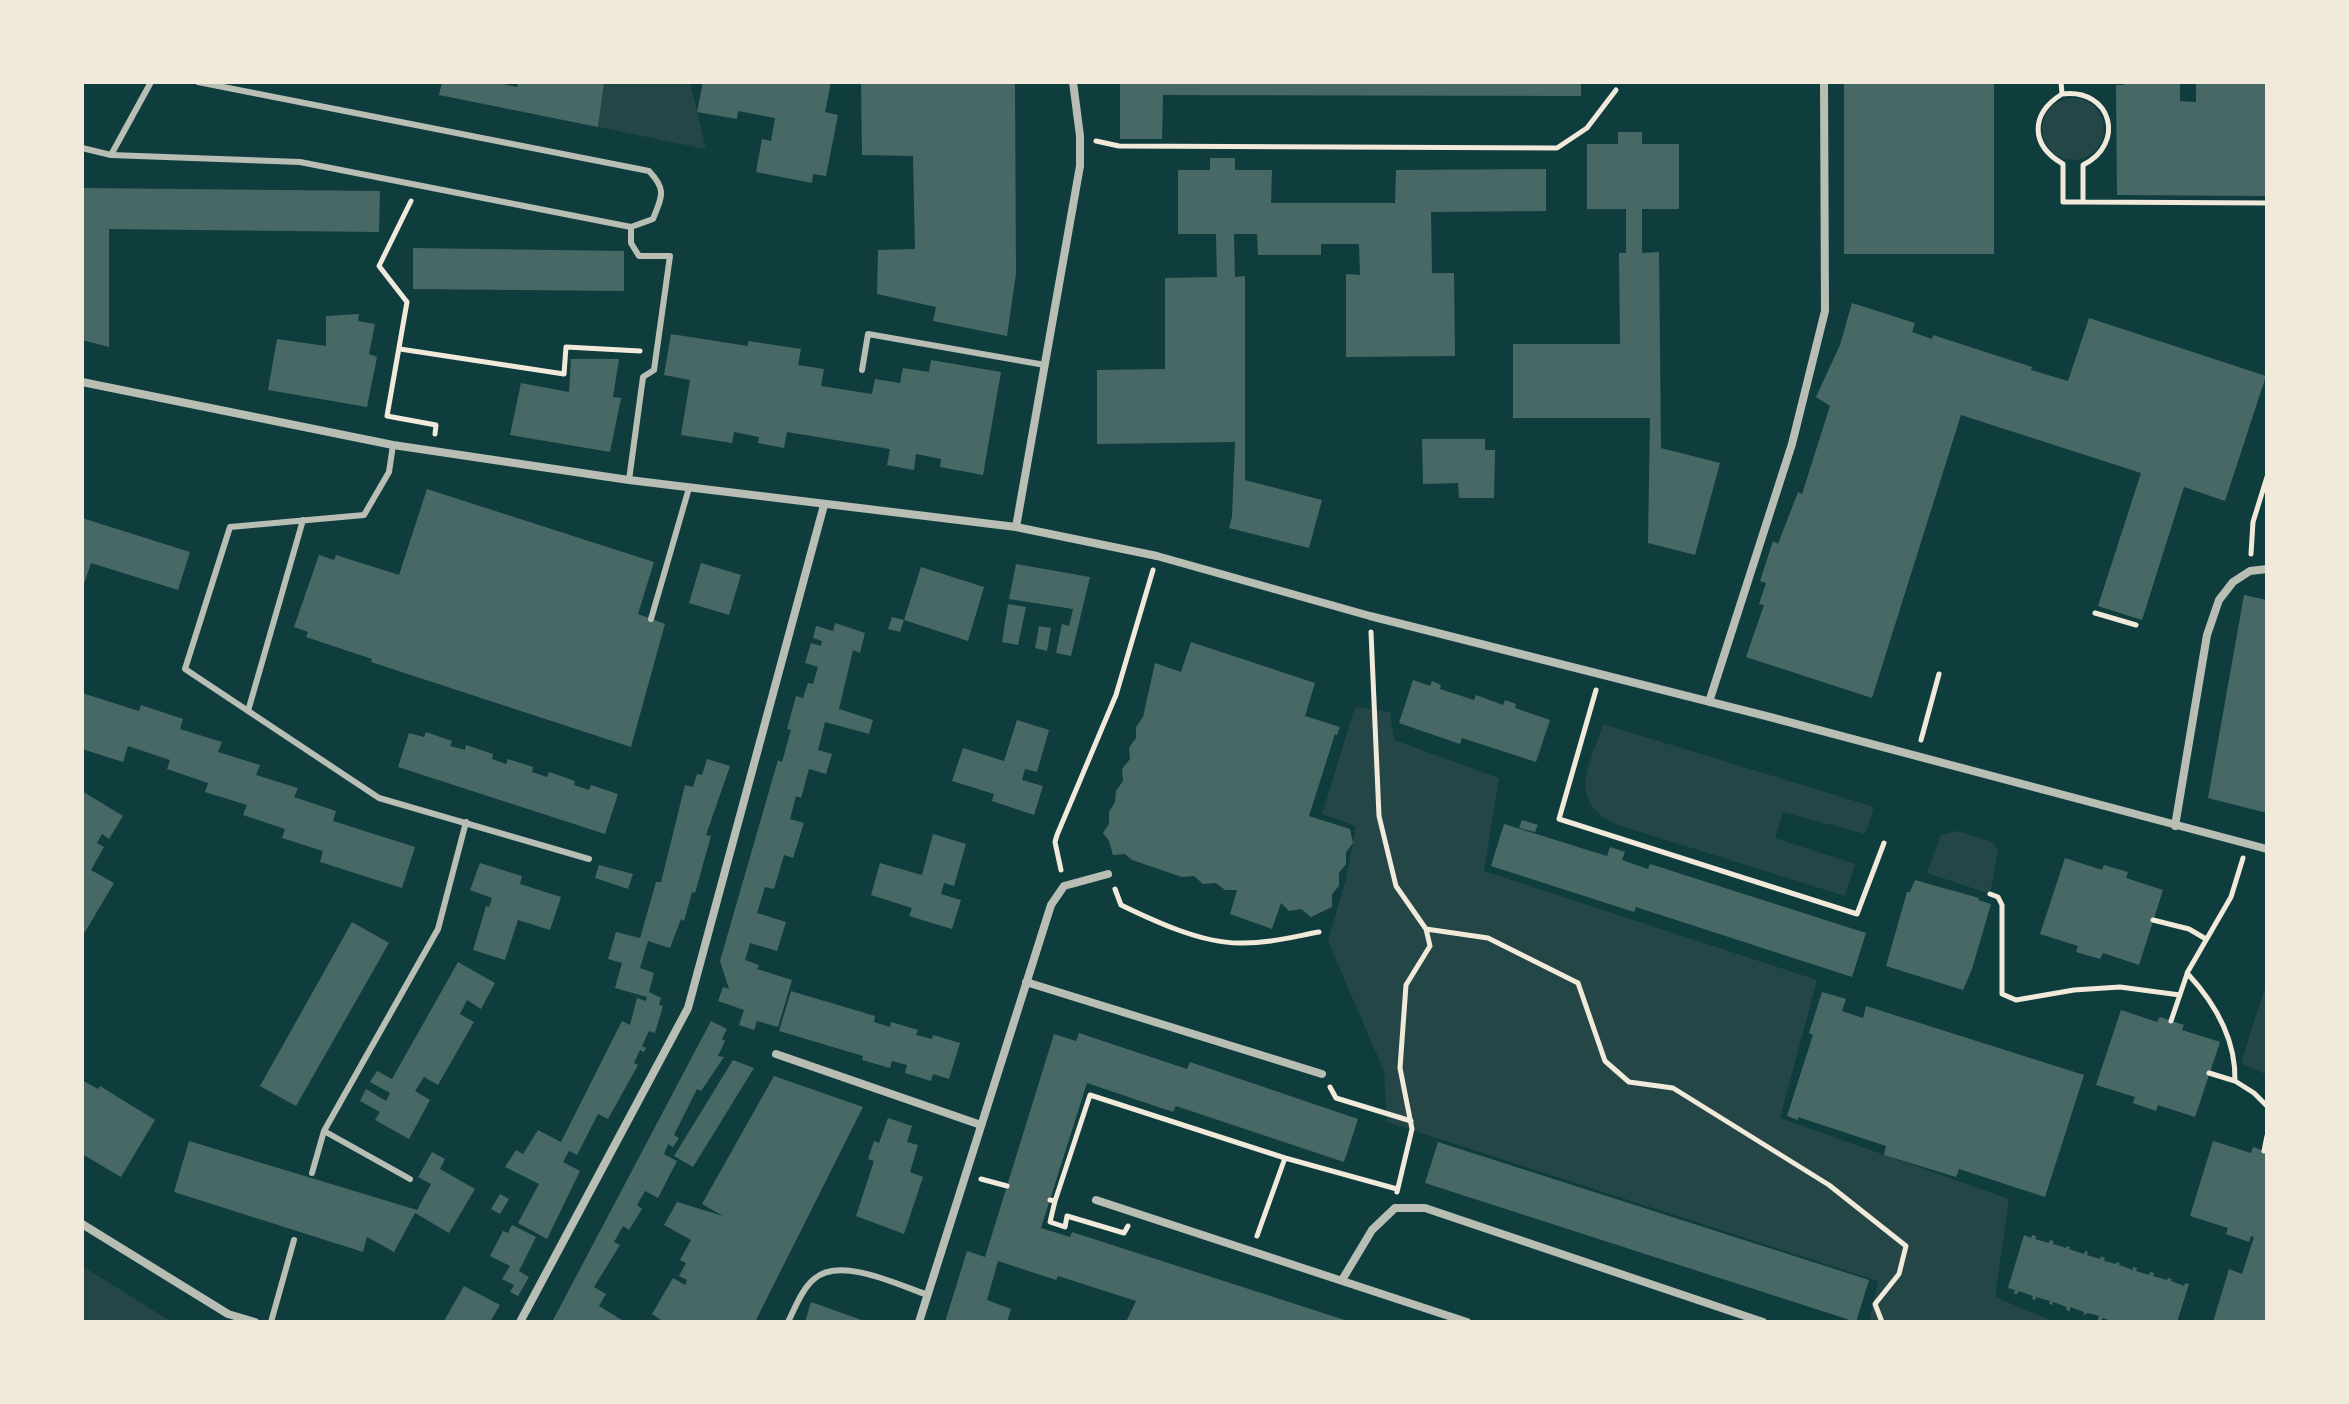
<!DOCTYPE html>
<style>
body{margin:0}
#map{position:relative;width:2349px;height:1404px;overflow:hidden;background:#0f3d3e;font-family:Jost,sans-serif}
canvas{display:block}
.frame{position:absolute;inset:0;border:84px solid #f1e9da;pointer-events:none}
</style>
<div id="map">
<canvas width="2349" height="1404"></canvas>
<div class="frame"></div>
</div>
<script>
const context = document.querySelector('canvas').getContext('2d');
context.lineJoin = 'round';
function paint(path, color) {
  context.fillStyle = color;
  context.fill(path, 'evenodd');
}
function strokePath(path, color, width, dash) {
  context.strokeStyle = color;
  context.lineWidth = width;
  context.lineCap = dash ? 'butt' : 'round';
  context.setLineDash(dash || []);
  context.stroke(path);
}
const green = new Path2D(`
 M604,82H690L706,149L598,127Z
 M2042 129a31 31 0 1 1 62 0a31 31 0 1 1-62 0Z
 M1355,707L1390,712L1394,740L1499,778L1484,871L1817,980L1780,1118L2009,1199L1995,1297L2055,1322H1869L1878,1281L1387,1122L1384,1071L1328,941L1346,879L1356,826L1322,814Z
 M1603,724L1874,807L1865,834L1783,812L1775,838L1855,864L1845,896L1615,824C1566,798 1590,766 1603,724Z
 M1957,831L1993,842L1998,851L1990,894L1927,873L1941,835Z
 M2267,981V1075L2241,1063Z
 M82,1266L172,1322H82Z`);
const building = new Path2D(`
 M442,82H495L517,87L518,82H604L598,127L439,95Z
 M703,82H831L825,112L838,115L826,176L813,174L812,183L756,172L762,139L771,141L775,118L738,111L737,119L697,112Z
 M861,82H1015L1016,274L1007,336L933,321L936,307L877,294L878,250L915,249L913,156L862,155Z
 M1120,82H1581V96L1163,95L1162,139H1120Z
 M1844,82H1994V254H1844Z
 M2124,82H2180V101L2196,102V82H2267V196L2117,195L2116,85H2124Z
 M1618,132H1642V144H1679V209H1642V253L1659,252L1661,448L1720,463L1695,555L1648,543L1650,418H1513V344H1620L1619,253H1626V209H1587V144H1618Z
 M1210,158H1235V170H1272L1271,203H1395L1396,170L1546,169V211L1431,212L1432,273H1454L1455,356L1346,357V274L1360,275L1359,244H1321V255H1258L1257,234H1234L1235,277L1245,276V480L1322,500L1309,548L1229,528L1232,517L1235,442L1097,444V370L1165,369V278L1217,277L1216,234H1178V170H1210Z
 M82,188L380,191L379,232L109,229V347L82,340Z
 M413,248L624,251V291L413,289Z
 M1852,303L1915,323L1912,332L1932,339L1933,335L2032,367L2031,370L2068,381L2089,318L2266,376L2225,501L2184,487L2142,620L2098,606L2141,473L1961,415L1872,698L1746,657L1764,605L1759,604L1766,583L1760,581L1773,541L1778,544L1798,492L1802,494L1830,406L1816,397L1840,345Z
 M359,314L358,321L375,324L369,354L377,357L367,407L268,390L277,339L326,346V316Z
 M671,334L748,346V341L801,349L798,365L824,369L821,386L872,394L875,379L900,383L903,368L929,372L931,360L1001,372L983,475L940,467L941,459L916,454L914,470L887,465L890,449L787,432L784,448L758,443L759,437L734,432L732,443L681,435L690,380L664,375Z
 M571,359H619L613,397L621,398L610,452L510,435L521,383L569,392Z
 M1422,439H1485V450H1495L1494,498H1459L1458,483L1423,484Z
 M427,489L654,562L638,614L665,624L631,747L371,662L372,659L306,637L308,632L294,627L319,555L334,560L336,555L399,575Z
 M82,518L190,552L178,590L91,563L82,590Z
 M701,563L741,575L729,615L689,603Z
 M1016,564L1090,577L1071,656L1056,653L1062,624L1069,626L1073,609L1009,599Z
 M921,567L984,587L968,641L904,620Z
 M2244,595L2267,600V813L2208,798Z
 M1008,604L1026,607L1018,645L1002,642Z
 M892,617L904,620L900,632L888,629Z
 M835,623L865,633L860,653L853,650L839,709L873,720L869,734L825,722L818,750L832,754L826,774L809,769L801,798L796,796L790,819L804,823L793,858L784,855L774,889L765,887L757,913L786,922L777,951L750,943L745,960L759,965L757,969L792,980L778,1027L757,1021L754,1030L739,1025L744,1010L718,1001L723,987L729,989L720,961L778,760L782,762L791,730L787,729L796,696L803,698L808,683L813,684L818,667L805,663L811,643L821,646L822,641L813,638L816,626L833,631Z
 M1039,626L1051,628L1047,651L1035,648Z
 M1191,642L1315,683L1305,716L1340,727L1337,735L1335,734L1309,816L1350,829L1353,843L1346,852V864L1339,873V886L1332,894V907L1311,917L1301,909L1289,911L1281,903L1272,929L1230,914L1237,890H1225L1216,883L1203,884L1194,876L1182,877L1132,860L1125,854L1113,855L1109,841L1103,833L1109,824V812L1115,802L1116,791L1123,781L1122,769L1130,759L1129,748L1136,738V727L1143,717L1155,663L1181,672Z
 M1413,680L1430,686L1432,681L1441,685L1440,689L1474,700L1476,695L1503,705L1505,700L1516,704L1515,708L1550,720L1536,762L1462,738L1460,744L1399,723Z
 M82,693L139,711L141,705L183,719L180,729L222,742L218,752L260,765L256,775L298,788L294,797L336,811L333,821L415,847L402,888L320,862L323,851L282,838L285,829L243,815L247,805L205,792L208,783L167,769L170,760L128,746L123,762L82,749Z
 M1017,720L1049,730L1037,772L1025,769L1022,780L1043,786L1034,815L992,801L994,794L952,781L963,748L1004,761Z
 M426,732L452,741L450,746L465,750L466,745L493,754L492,759L506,764L508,759L533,767L532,772L547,777L549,772L575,781L574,785L589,790L591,785L618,794L605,834L398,767L409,733L424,737Z
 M707,759L730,766L706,835L711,836L695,893L692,892L684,921L681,919L670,948L648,941L640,968L654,973L649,992L661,998L659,1005L663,1006L655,1033L649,1031L642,1046L646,1048L644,1052L640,1050L634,1063L638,1065L608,1119L598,1114L577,1155L569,1151L563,1162L580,1171L547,1239L518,1223L539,1184L505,1167L516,1150L523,1154L538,1130L561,1142L622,1021L630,1025L637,998L646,1001L647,997L615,988L622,963L608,959L616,932L640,938L656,882H661L685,785L693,787L697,774L702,775Z
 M82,791L123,816L109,839L102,834L97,843L104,847L91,870L114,883L82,937Z
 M1522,820L1538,825L1535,832L1519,828Z
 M1504,824L1607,856L1610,847L1625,852L1622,860L1648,869L1650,864L1866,933L1852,977L1636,907L1634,912L1491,866Z
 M933,834L966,844L954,886L944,883L941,894L961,900L952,929L909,916L912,908L871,895L880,863L922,875Z
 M2065,858L2102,870L2104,865L2128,872L2126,878L2163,890L2139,965L2103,953L2100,959L2076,952L2078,946L2040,934Z
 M480,863L522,876L520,884L561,897L550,930L518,920L505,960L473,950L486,906L489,907L492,898L470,890Z
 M599,865L633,874L628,889L595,878Z
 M1915,880L1979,898L1978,900L1991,904L1972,969L1963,990L1886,966L1907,892H1910Z
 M352,922L389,943L296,1106L260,1086Z
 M458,962L495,983L481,1009L467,1000L460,1014L474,1022L438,1085L424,1077L415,1091L430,1100L409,1139L375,1120L380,1112L360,1101L366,1089L386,1101L390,1093L370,1082L377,1071L392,1079Z
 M791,991L875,1016L874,1022L890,1027L891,1022L918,1030L916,1035L932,1039L933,1035L960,1043L949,1079L933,1074L931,1081L905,1073L907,1065L892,1061L890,1068L862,1060L863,1056L779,1031Z
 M1822,992L1846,999L1842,1011L1863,1018L1866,1006L2084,1075L2045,1197L1959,1169L1956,1177L1884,1155L1886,1146L1798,1117V1120L1787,1116L1813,1035L1809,1033Z
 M2121,1010L2157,1022L2160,1017L2184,1025L2182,1030L2220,1042L2195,1117L2158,1105L2156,1111L2133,1103L2135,1097L2096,1085Z
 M711,1021L727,1029L722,1039L725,1041L718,1056L724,1057L701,1091L697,1089L674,1135L679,1138L673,1147L668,1144L664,1154L677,1161L658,1198L645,1191L637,1205L642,1209L629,1230L623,1226L614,1242L620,1245L594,1287L606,1294L599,1306L625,1322H552Z
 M1079,1033L1187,1069L1190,1062L1358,1119L1344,1162L1176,1106L1173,1112L1087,1083L1041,1228L1070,1237L1072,1232L1351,1322H1126L1136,1301L1058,1276L1056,1280L998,1261L987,1300L1011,1309L1007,1322H945L967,1251L985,1257L1054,1034L1076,1041Z
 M733,1060L754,1068L693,1167L674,1156Z
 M774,1076L863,1107L755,1322H664L652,1314L673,1278L685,1285L687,1280L679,1276L686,1263L680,1260L691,1240L664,1225L677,1202L723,1216L702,1204Z
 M82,1080L98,1089L100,1086L155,1120L121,1177L82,1154Z
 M888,1118L912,1126L907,1142L918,1145L910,1172L923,1177L904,1234L856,1216L874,1161L868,1159L874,1141L879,1143Z
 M189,1141L417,1210L431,1184L418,1177L432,1152L445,1159L440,1169L475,1189L449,1233L415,1213L394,1252L367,1237L363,1252L174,1192Z
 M2213,1141L2251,1153L2253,1147L2267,1152V1322H2213L2229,1269L2242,1274L2254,1237L2251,1236L2249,1242L2226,1234L2228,1228L2190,1216Z
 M1438,1142L1869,1280L1856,1322L1425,1183Z
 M500,1194L509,1199L500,1214L491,1209Z
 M512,1225L536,1237L519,1271L529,1277L518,1296L510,1292L514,1285L502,1279L510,1266L490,1256L503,1231L508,1233Z
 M2024,1235L2031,1238L2032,1235L2036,1236L2035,1239L2049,1243L2050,1240L2053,1241V1244L2066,1248L2067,1246L2070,1247L2069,1249L2084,1254L2085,1251L2088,1252L2087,1255L2100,1259L2101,1256L2105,1258L2104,1261L2116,1264L2117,1262L2120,1263L2119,1265L2133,1270V1267L2137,1268L2136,1271L2149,1275L2150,1272L2154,1273L2153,1276L2167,1280L2168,1278L2172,1279L2171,1281L2184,1286L2185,1283L2189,1284L2177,1322H2116L2102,1318V1321L2098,1320L2099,1316L2088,1313L2083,1315L2084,1312L2070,1307V1311L2066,1310L2067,1307L2053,1302L2052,1305L2049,1304L2050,1301L2036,1297L2035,1300L2032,1299L2033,1296L2019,1291L2017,1294H2014L2015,1290L2008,1288Z
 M464,1286L500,1305L490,1322L444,1321Z
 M811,1302L867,1322H805Z`);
const path = new Path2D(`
 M2061,82L2062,94C2030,114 2030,145 2063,164V202H2083
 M2062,94C2112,88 2126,144 2083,165V202L2267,203
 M1096,141L1119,146L1557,148L1587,128L1616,90
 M411,201L379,266L407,302L387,416L436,425L435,434
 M400,349L564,374L566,347L640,351
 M2251,554L2253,522L2267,477
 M2095,613L2136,625
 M1371,632L1379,816L1396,886L1426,929L1488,938L1578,983L1605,1061L1629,1082L1673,1088L1829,1185L1906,1246L1899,1274L1875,1304L1882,1322
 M1596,690L1559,819L1857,914L1884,843
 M1921,740L1939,674
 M2243,858L2231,897L2187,973C2215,1003 2236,1039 2235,1081L2254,1093L2267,1106
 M1061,870L1055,842L1057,835L1116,695L1153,570
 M1115,889L1121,905C1154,921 1201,943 1239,943C1266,944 1292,937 1319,932
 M1990,894L1998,897L2002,905V994L2016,1000L2074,990L2120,987L2180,995
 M2153,920L2189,929L2206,939
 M2171,1021L2187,974
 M2209,1073L2235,1081
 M1330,1087L1336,1098L1411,1121
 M2264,1151L2267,1136
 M981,1179L1007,1186
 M1397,1192L1412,1129L1400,1068L1406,985L1430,946L1426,929
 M1050,1200L1055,1201L1090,1095L1285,1158L1397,1189
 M1055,1201L1050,1222L1065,1227L1067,1216L1124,1233L1128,1226
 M1257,1236L1285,1158`);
const service = new Path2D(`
 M198,82L649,171C667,190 662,196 653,219L631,227V243L639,256H670L654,370L643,377L629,480
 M82,148L111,155L151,82
 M111,155L300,162L631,227
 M862,370L868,334L1045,365
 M393,445L389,472L364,515L230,527L185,669L379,798L589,859
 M651,619L689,488
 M248,711L303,520
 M324,1131L410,1179
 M312,1173L324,1131L438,929L466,822
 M271,1322L294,1240
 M788,1322C795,1308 802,1289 814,1279C841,1256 898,1285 928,1295`);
const minor = new Path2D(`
 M82,382L393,445L629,480L1016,527L1157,556L1370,616L1766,716L2267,849
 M1016,527L1080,166V136L1073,82
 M1709,702L1792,444L1825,311L1824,82
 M2175,826L2207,635L2219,600L2233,582L2250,571L2267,569
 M1026,982L1322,1074
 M776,1054L981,1125
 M1096,1200L1467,1322
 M82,1224L228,1314L255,1322
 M1342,1280L1372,1230L1395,1208H1425L1763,1322
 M520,1322L688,1008L824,505
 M919,1322L1051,905L1064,886L1108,874`);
paint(green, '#244646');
paint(building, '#486865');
strokePath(path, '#f1e9da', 5);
strokePath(service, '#b8beb3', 6);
strokePath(minor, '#b8beb3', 8);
</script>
